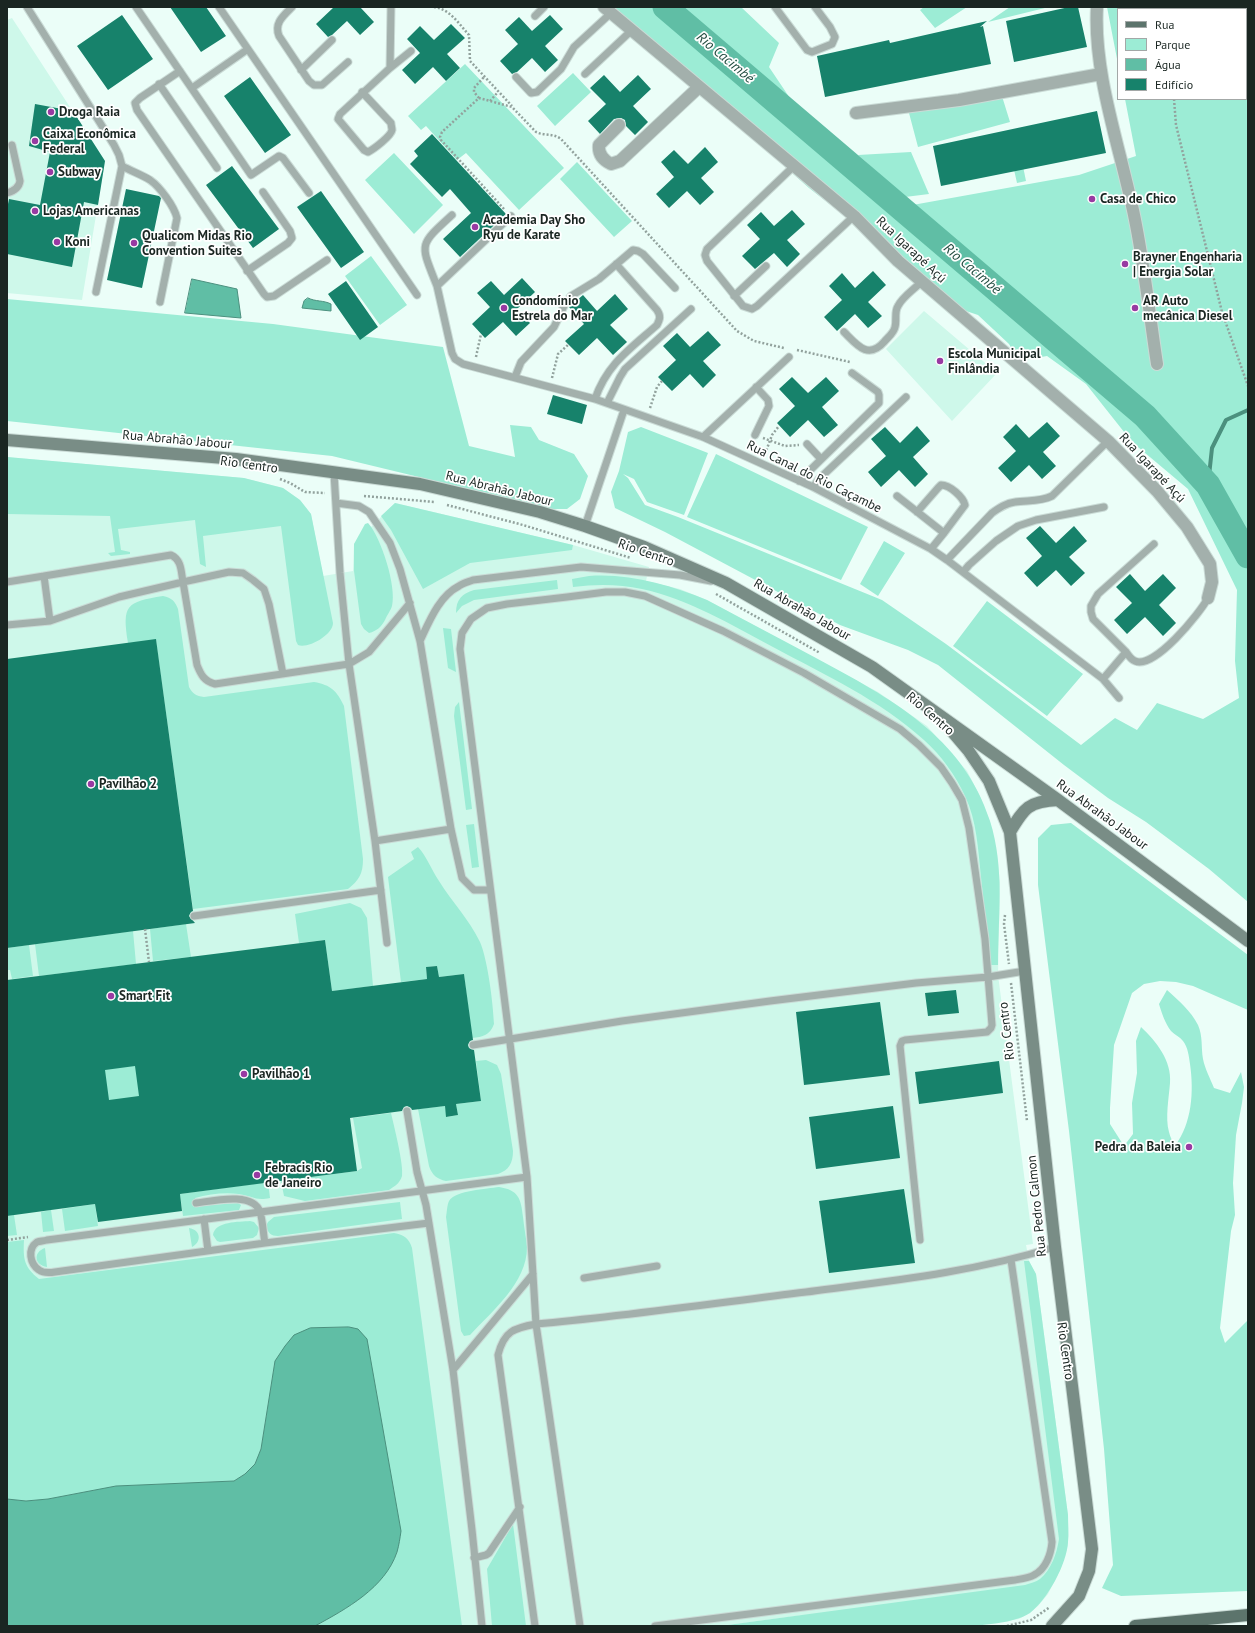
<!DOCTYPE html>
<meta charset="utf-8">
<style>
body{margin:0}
#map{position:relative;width:1255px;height:1633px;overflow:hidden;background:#ebfef8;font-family:"PT Sans",sans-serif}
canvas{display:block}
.frame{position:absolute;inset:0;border:8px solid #1a2622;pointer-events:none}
.legend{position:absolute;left:1117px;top:8px;width:130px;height:92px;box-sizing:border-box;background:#fff;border:1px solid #a3a8a7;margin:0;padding:5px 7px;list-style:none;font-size:12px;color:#1a2622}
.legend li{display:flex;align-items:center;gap:8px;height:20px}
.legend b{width:20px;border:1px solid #a3a8a7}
</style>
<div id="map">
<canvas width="1255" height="1633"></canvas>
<div class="frame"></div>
<ul class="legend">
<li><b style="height:5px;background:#5c746c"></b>Rua</li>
<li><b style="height:11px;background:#9cecd5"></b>Parque</li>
<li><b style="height:11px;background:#60bea5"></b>Água</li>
<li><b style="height:11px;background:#17826b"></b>Edifício</li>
</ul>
</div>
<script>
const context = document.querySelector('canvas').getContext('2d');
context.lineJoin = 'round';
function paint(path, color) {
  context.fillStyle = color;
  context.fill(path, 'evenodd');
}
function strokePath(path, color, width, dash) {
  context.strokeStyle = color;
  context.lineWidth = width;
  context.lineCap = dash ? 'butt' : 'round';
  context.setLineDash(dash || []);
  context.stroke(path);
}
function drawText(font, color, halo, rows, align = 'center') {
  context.font = font + ' "PT Sans",sans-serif';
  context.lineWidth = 3.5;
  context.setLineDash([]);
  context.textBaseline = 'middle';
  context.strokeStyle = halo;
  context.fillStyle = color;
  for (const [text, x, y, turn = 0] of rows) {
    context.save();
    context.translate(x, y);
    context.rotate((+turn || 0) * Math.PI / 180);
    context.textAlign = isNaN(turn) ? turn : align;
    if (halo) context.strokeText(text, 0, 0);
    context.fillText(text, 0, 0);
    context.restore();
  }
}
const built = new Path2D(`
 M12,18L105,161L82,300L7,293V20Z
 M924,311L997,373L952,421L886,349Z
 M7,457L244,478L283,488L300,500L311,514L323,576L353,571L354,544L395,503L573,545L649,567L646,581L680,589L707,600L878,692L927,726L952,754L967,771L980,796L990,822L996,849L1000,882L998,975L1033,1244L1026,1245L1029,1261L1036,1274L1068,1515V1544L1061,1568L1048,1594L1038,1606L1029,1613L1019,1619L1007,1621L964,1626L804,1615L720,1626H7Z`);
const green = new Path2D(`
 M605,7H741L779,43L769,67L804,119L907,206L1079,175L1136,156L1125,99H1246V9H1118V64L1107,7H1248V902L1209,869L1146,822L1108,798L1064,765L938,665L908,650L840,625L665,532L615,508L611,492L619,471L628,432L641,427L708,453L684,515L647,502L634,479L623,474L628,478L645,505L678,517L882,600L946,644L1081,745L1115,718L1137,730L1157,703L1203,719L1239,698L1235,661L1237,590L1188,489L1132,442L1086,384L1047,356L1019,361L1009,344L978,315L957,308L917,272L809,188Z
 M924,7H967L935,28L920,10Z
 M1010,7H1049L988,22Z
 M465,64L564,168L519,210L466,153L457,160L426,126L421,130L408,116Z
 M573,73L591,92L555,126L537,106Z
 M1001,93L1010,122L918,147L909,113Z
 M1016,132L1026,181L1017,183L1006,134Z
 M911,152L929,194L905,197L858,155Z
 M394,153L443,205L414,234L365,180Z
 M577,162L632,221L614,237L560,179Z
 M371,256L407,305L380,325L345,276Z
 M7,299L273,324L443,347L469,446L515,457L510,425L531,427L539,440L574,454L588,476L580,499L567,509H535L456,486L332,456L7,421Z
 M716,454L868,527L841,580L687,517Z
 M7,457L244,478L283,488L300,500L311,514L333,623C333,635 308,649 298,645L296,641L281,526L203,536L206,567L200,564L195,520L118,529L121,550L130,552V554L111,556L108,553L115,552L110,516L7,514Z
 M395,503L573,545L572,550L470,563L423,589L391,530L381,516Z
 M368,523C381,537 397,587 392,606C391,610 387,615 385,620C381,627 377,631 369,633L364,629L361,624L354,571V544L365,524Z
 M884,541L905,553L878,596L860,584Z
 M589,576C629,573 670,585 707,600C743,619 780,639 816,658C890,698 963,736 990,821C1005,868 998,917 998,965H991C988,936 984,906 981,877C978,849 977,821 965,796C956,776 941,755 924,740C880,700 825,675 773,647C731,625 689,599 642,589C619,584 596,584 573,587L572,579Z
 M557,580L558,589L474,600L462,606L456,613C456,599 462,594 474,590Z
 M163,596C172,598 175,601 178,609L189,687C193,694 196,696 204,697L314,682C331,685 337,691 344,706L363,859C363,874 359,880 348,889L193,909L156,640L128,643C122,605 126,602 163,596Z
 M987,601L1083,674L1047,716L953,646Z
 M443,628L451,629L456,672L448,668Z
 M459,702L472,809L466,810L454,716L455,707Z
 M1071,823L1248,955V1010L1193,986L1176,982L1160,981L1144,984L1132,993L1114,1045L1110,1108V1124L1124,1146L1133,1134L1132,1103L1137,1073L1136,1041L1141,1027C1156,1041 1172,1061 1170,1083C1169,1097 1165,1118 1169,1132C1170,1137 1173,1142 1175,1146C1192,1123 1194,1092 1190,1064C1189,1057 1188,1047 1183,1041C1180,1037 1175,1035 1171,1031C1165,1023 1162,1014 1159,1004L1167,990C1178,1000 1191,1011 1198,1025C1203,1036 1201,1048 1203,1059C1205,1069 1210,1078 1214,1088L1230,1093L1241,1072L1244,1087L1242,1103L1236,1135L1233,1183L1235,1215L1231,1231L1220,1328L1225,1343L1248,1320V1591L1121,1596L1102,1588L1113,1565L1104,1449L1069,1131L1038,885V838L1051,825Z
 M474,824L479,867L472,868L466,825Z
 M418,847C427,857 431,869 439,881C452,902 469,919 480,942C488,961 493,1003 494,1024C490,1035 483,1037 472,1038L464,974L439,977L437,966L426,967L427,979L401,982L388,877L414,859L411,852Z
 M350,903L361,908L367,918L373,986L332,991L325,940L299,943L295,914Z
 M186,924L191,957L153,961L150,929Z
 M133,931L136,964L39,976L35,944Z
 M29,945L33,976L12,979L10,970H7V948Z
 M128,1059L144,1071L146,1088L133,1105L116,1107L101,1094L99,1077L110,1061Z
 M486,1060L497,1065L501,1074L513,1151C513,1163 509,1170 498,1174L446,1181C437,1179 432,1175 429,1166L418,1109L445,1106L447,1117L458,1115L456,1104L481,1101L476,1061Z
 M391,1113C394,1126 404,1165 402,1176C400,1183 395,1186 389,1190L305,1201L284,1196L281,1181L357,1171L362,1168L353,1118Z
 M268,1182L270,1198C255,1201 253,1196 239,1194C225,1192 209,1194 195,1198L197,1206L238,1203L241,1205L239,1210L183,1216L180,1194Z
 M499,1187C519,1190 521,1199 523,1217C524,1227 526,1237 527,1247C527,1283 492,1311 470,1335L464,1336L461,1331L446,1217C447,1212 447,1205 449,1201C456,1190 487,1189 499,1187Z
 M400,1202L402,1219L278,1236C271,1236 268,1233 266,1226L268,1222L274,1217Z
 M95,1204L98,1226L65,1231L62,1209Z
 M51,1210L54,1231L43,1232L41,1212Z
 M14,1215L17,1235L7,1236V1216Z
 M250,1221L254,1222L259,1228L257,1235L253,1238L220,1242L217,1241L213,1235C215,1221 239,1222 250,1221Z
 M189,1228C201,1230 202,1242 192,1247Z
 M394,1233C404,1235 409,1238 412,1248L462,1626H315C351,1606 378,1591 397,1553L358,1329L349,1327L310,1328L275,1362L261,1449L255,1464L245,1474L234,1481L116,1486L48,1499L26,1501L7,1499V1242L24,1240C23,1259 24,1267 39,1279Z
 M45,1248L47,1267C34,1265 33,1252 45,1248Z
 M1024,1261H1029L1036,1274L1068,1515C1068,1524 1069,1534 1068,1542C1067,1564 1047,1600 1030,1613C1002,1632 907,1626 871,1626C821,1626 770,1626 720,1626L1025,1585C1030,1583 1036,1582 1040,1579C1051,1570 1057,1553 1059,1539Z
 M513,1524L526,1626H492L487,1569Z`);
const water = new Path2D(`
 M192,279L237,289L241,318L185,313Z
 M308,298C316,302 323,300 331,304V311L302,308L304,301Z
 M349,1327L358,1329L367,1339L401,1531C400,1538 399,1545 397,1552C385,1588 346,1609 315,1626H7V1499L26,1501L48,1499L116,1486L234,1481L245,1474L255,1464L261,1449L275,1361L285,1346L294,1335L310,1328Z`);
const stream = new Path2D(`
 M1208,485L1212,448L1226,420L1248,410`);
const river = new Path2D(`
 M665,7L1145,416L1208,485L1248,556`);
const building = new Path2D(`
 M170,7H206L226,36L201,52Z
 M334,7H360L374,22L360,35L347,21L332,35L328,37L316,24Z
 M1069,7H1078L1087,47L1014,62L1006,21Z
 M122,15L153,59L108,90L77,46Z
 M550,15L563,29L545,46L558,60L545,72L532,58L517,72L512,74L500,61L518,44L505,30L519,17L532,31Z
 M987,21L980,27L983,26L991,64L825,97L817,56L889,40L890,43Z
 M451,24L465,38L447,54L460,68L446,81L433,67L415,84L402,70L420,53L407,39L420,26L434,40Z
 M604,75L620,92L638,75L651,89L633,106L648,122L635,135L626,126L625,120L621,118L614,119L600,134L588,121L606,104L590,88Z
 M250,77L291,135L265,153L224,96Z
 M35,104L73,111L105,161L98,205L84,202L72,267L7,254V209L9,199L40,205L50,152L29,146Z
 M1097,111L1106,153L941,186L933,146Z
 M432,134L506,214L460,257L443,239L471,213L450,189L442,197L410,164L418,156L414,151Z
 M705,147L718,162L701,178L714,192L700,205L687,191L669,208L656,194L674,177L661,162L674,150L688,164Z
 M232,166L279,229L253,248L206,185Z
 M126,189L159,196L161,198L142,288L107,280Z
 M321,191L364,252L341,268L297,207Z
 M792,210L805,224L787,240L800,254L787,267L774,253L755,269L742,256L760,239L747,225L761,212L774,226Z
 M873,271L886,285L868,302L882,316L868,328L855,314L837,331L824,317L842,300L829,286L842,273L855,288Z
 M522,278L535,292L517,309L530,323L516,336L503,322L485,338L472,324L490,307L477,293L491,281L504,295Z
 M346,281L378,327L360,340L328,294Z
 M615,294L628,309L610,325L627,342L613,355L597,338L579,355L565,341L584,324L569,307L583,295L597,311Z
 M708,331L721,345L703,361L716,375L703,388L690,374L672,391L658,377L676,360L663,346L677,333L690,347Z
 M792,377L808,393L826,377L839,391L822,407L838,425L824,437L808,420L790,437L777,423L795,406L779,389Z
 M553,395L587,405L582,424L547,414Z
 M1047,422L1060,436L1043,452L1056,466L1042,479L1029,465L1011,482L998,468L1016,451L1003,437L1016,424L1029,438Z
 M917,426L930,441L913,457L928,474L915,487L899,470L881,487L868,472L886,456L871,439L885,427L900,443Z
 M1040,526L1056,543L1074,526L1087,541L1069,557L1085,573L1071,586L1056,570L1037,587L1024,573L1042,556L1026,538Z
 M1130,574L1145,591L1163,574L1176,588L1159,605L1176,623L1163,636L1145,617L1127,634L1114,620L1132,603L1116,587Z
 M156,639L193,911L191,912L189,916L195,923L7,948V659Z
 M325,940L332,991L427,979L426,967L437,966L439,977L464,974L473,1040L470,1041L468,1045L469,1048L474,1050L481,1101L456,1104L458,1115L446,1117L445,1106L412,1110L411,1108L407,1106L404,1107L402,1111L350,1118L357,1171L180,1194L182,1211L98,1222L95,1204L7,1216V980ZM135,1066L139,1096L109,1100L105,1070Z
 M956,990L959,1013L928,1016L925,993Z
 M880,1002L890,1075L804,1085L796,1012Z
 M999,1061L1003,1093L919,1104L915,1072Z
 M893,1106L900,1158L816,1169L809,1117Z
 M904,1189L915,1263L829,1273L819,1201Z`);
const path = new Path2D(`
 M434,7C450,9 459,24 469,35L470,61L512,106
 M1182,9L1184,7
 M479,98L474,92V88L484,77
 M1174,99L1176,125L1222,312L1248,386
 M490,101L498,92
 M504,209L441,140L440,137L442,132L479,98L512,107L536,132C544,136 553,133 561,139L737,331L754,341L784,348
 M797,350L850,362
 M476,357L481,334
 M552,378L558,354L569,344
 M650,408L657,387L662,381
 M763,438L785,446L799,445
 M765,454L772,435L779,426
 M280,479L290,483L305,492L325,493
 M364,496L435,502
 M447,505L523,525L631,558
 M716,594L820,653
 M1005,915L1004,924L1009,964
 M145,929L149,962
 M1011,983L1027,1121
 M7,1240L28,1237
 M1007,1626L1031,1620L1050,1607`);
const lane = new Path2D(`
 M27,7L114,145L119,155L122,166C131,171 142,175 150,180C160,187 174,206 177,218L160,302
 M136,7L251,175L279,156L283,158L309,193
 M219,7L417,295
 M292,7C283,16 274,23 279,36L309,81L314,85H322L348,62
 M775,7L807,50L812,52L832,44L835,37L830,27L815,7
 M535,16L544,7
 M390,68L411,51
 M301,70L332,40
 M180,71L140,98L135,103L137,110L264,294L267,297L274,296L327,260
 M585,74L632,30
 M516,77L531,93L537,92L539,90L561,69L574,47L611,13
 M159,84L217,168
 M192,88L248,49
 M362,92L391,123C391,125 392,128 392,130C391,136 374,149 368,152L364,150L338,119L340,114L390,68L391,7
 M794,166L707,249L705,255L707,261L743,306L752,309L757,306L854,216
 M7,193C14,191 19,188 20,181L12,145
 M511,216L437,286L452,353L455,359L463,364L595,399L703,437L813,487L931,549L947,560L1103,679L1119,698
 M247,271L288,243L292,238L290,231L263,192
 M437,286C420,243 418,246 452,215
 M96,292L122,166
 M734,296L766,266
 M844,332C857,345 868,360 884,342C888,337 894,333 895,327C897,320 894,312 898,306C903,296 915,289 922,281
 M515,377L521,362L554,327L565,304L571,296L599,279L633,250L638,251L643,254L675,288
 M595,399C607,364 630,349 657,325C660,319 661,316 657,310L616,264
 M607,403L620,377L625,369L691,309
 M755,435L769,406L768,400L756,387
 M703,437L789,357
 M807,444L821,459
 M334,473L340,573L349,664L375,841L387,943
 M799,481L879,403V395L878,392L852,373
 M813,487L819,479L906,397
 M897,496L944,533L931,549
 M336,503L359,506L369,512L390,543L400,569L420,641L451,829L462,878L474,890H490
 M917,512L938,488L941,485C950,485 963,497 965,505L944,533
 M585,526L624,410
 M947,560L992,513C999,508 1006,503 1015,502C1027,500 1040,502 1052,496L1108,441
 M964,571L969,565L996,541L1018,526L1036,520L1104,507
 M7,582L44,576
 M50,621L44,576L171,555C182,560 181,572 183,582L229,572L243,573L253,580L264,589L269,604L283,674
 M7,625L50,621L119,597L183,582L197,665C201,675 204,681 215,684L349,664L369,652L410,603
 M420,641C429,622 439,596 459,586C463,583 468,582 473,580L581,567L680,575L711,581
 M1126,652L1093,619L1091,612V606L1098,594L1154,544
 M1103,679L1126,652C1128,655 1132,660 1135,661C1154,670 1200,613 1208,598
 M375,841L451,829
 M194,916L381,890
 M473,1045L622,1021L770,1001L916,983L988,977L1025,971
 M407,1111L417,1172L426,1205L453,1370L472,1530L482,1626
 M196,1203C212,1201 253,1191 260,1212C263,1221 263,1233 265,1243
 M204,1219L208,1251
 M429,1223L265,1243L55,1272C49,1273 43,1273 39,1270C30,1264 27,1249 37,1242C40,1241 44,1241 47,1240L527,1177
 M584,1278L657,1266
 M453,1370L533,1274
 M474,1558L486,1555L489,1553L520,1507
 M535,1626L498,1355C504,1331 514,1328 536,1324C626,1316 716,1303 806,1292C890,1281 974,1272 1055,1247
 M580,1626L536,1324L527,1177L460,649L462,633L471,619L487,608L507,604L567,597L606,592H625L645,596L723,631L804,673L900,729L919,745L941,767L952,783L962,800L969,828L985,939L992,1025L991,1028L987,1032L905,1040L902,1041L900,1046L920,1240
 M655,1626L1015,1580C1021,1579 1029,1578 1034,1575C1046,1569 1051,1554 1052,1542L1011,1260`);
const street = new Path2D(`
 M604,7L854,216L898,261L1108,441L1157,491L1187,527L1210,564L1212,582L1208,598
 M1097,7C1093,78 1123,155 1136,225C1145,271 1150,318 1157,364
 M856,113L959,100L1101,74
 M619,125L599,145C598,154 603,160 611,164L620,161L699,87`);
const secondary = new Path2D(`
 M7,440L236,459L420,484L540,512L585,526L644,547L726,583L872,667L1058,800L1248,941
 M951,730L968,750L989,781L1010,832L1055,1247L1092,1549L1089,1571L1079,1596L1052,1626
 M1010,832C1024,808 1029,801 1058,800`);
const primary = new Path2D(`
 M1135,1626L1248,1615`);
const markers = [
 [51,112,4,"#983aa2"],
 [35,141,4,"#983aa2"],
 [50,172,4,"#983aa2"],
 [1092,199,4,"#983aa2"],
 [35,211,4,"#983aa2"],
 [475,227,4,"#983aa2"],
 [57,242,4,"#983aa2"],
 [134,243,4,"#983aa2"],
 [1125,264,4,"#983aa2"],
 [504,308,4,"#983aa2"],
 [1135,308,4,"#983aa2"],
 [940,361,4,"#983aa2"],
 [91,784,4,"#983aa2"],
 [111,996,4,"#983aa2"],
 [244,1074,4,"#983aa2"],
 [1189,1147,4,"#983aa2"],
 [257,1175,4,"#983aa2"]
];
const poiNames = [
 ["Droga Raia",59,112],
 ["Caixa Econômica",43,134],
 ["Federal",43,149],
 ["Subway",58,172],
 ["Casa de Chico",1100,199],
 ["Lojas Americanas",43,211],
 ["Academia Day Sho",483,220],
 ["Ryu de Karate",483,235],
 ["Qualicom Midas Rio",142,236],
 ["Convention Suites",142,251],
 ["Koni",65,242],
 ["Brayner Engenharia",1133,257],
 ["| Energia Solar",1133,272],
 ["Condomínio",512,301],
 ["Estrela do Mar",512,316],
 ["AR Auto",1143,301],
 ["mecânica Diesel",1143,316],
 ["Escola Municipal",948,354],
 ["Finlândia",948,369],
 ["Pavilhão 2",99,784],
 ["Smart Fit",119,996],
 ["Pavilhão 1",252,1074],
 ["Pedra da Baleia",1181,1147,"right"],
 ["Febracis Rio",265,1168],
 ["de Janeiro",265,1183]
];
const streetNames = [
 ["Rua Igarapé Açú",911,250,43],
 ["Rua Abrahão Jabour",177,440,5],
 ["Rio Centro",249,465,8],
 ["Rua Igarapé Açú",1152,468,47],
 ["Rua Canal do Rio Caçambe",814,477,26],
 ["Rua Abrahão Jabour",499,489,14],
 ["Rio Centro",646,553,19],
 ["Rua Abrahão Jabour",802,610,30],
 ["Rio Centro",930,714,41],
 ["Rua Abrahão Jabour",1102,815,36],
 ["Rio Centro",1007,1031,-97],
 ["Rua Pedro Calmon",1037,1206,-96],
 ["Rio Centro",1065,1351,82]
];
const waterNames = [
 ["Rio Cacimbé",725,58,40],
 ["Rio Cacimbé",972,269,40]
];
paint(built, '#cef8ea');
paint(green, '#9cecd5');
paint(water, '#60bea5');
strokePath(water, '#4b907e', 1);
strokePath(stream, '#4b907e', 4);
strokePath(river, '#60bea5', 25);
paint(building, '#17826b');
strokePath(lane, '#cadbd6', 9);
strokePath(street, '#cadbd6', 14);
strokePath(secondary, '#cadbd6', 14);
strokePath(primary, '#cadbd6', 14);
strokePath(path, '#92a29d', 2.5, [2, 2]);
strokePath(lane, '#a3b0ac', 7);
strokePath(street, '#a3b0ac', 12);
strokePath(secondary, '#798d86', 12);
strokePath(primary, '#5c746c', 12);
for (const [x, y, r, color] of markers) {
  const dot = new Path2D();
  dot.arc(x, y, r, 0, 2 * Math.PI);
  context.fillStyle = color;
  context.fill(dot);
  strokePath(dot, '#fff', 1.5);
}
drawText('bold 13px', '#1a2622', '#fff', poiNames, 'left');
drawText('13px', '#1a2622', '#fff', streetNames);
drawText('italic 14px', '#214b3f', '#fff', waterNames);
</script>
